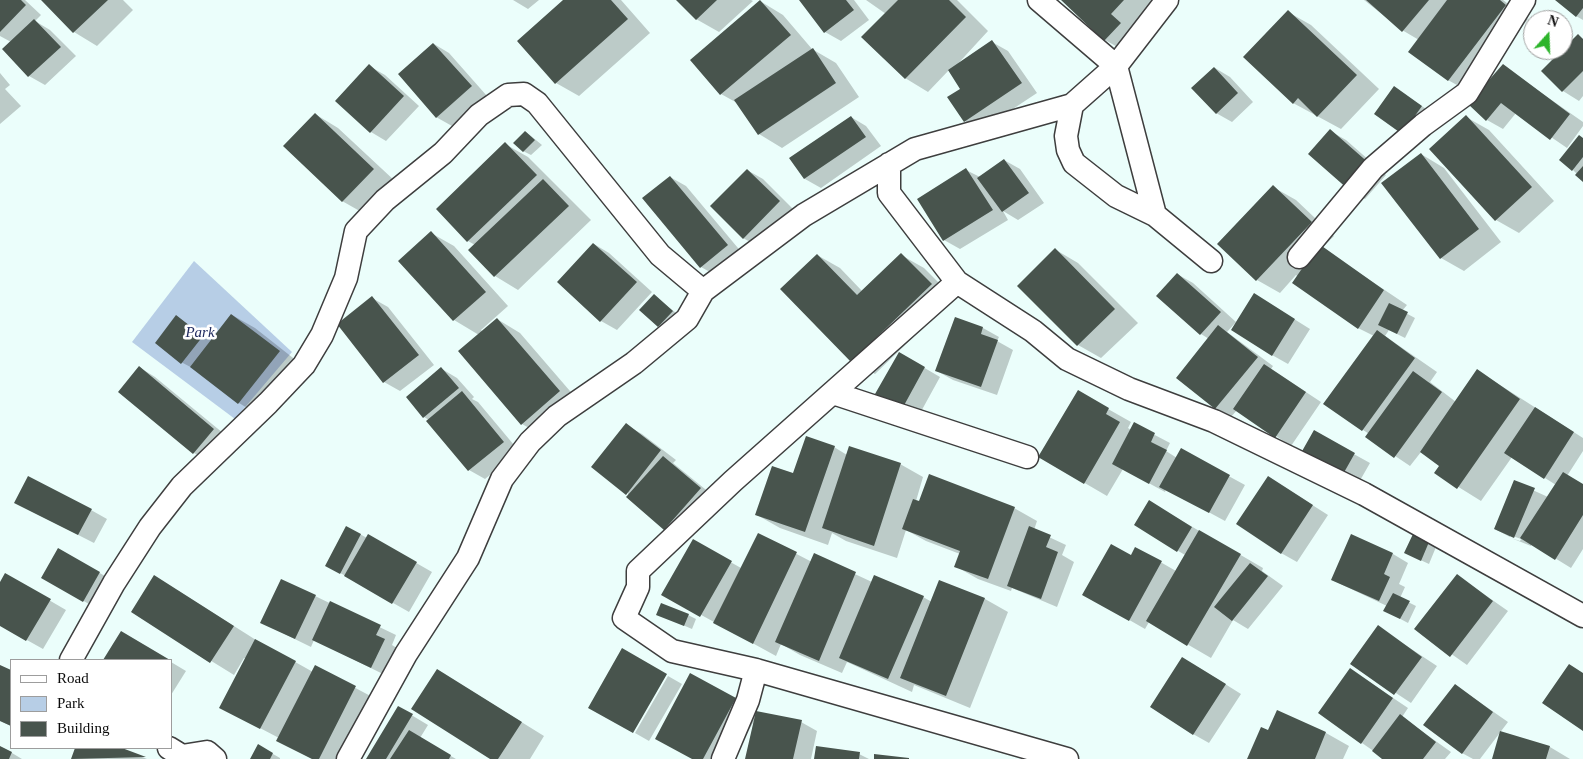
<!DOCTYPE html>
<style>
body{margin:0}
#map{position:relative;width:1583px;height:759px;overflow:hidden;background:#ebfefb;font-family:"Times New Roman",serif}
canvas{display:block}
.legend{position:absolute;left:10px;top:659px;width:162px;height:90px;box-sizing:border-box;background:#fff;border:1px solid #9d9d9d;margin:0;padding:6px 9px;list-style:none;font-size:15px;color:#0b0b0b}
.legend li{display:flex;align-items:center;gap:10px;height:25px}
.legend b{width:25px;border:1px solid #9d9d9d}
.north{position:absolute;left:1523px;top:10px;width:50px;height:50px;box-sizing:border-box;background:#fff;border:1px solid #9d9d9d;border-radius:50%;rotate:20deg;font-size:14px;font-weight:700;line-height:20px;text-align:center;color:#0b0b0b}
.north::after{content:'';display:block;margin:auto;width:18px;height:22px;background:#2db42b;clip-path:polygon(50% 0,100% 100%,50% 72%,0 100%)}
</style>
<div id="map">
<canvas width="1583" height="759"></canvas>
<ul class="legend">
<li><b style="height:6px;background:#fff"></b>Road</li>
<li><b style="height:14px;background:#b7cee6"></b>Park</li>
<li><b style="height:14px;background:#48544d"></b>Building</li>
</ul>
<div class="north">N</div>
</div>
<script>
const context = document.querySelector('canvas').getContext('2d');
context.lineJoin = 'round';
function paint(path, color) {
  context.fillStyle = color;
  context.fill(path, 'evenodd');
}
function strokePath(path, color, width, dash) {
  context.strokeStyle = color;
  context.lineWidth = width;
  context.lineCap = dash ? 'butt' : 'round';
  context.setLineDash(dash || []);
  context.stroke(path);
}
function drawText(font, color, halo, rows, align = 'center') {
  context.font = font + ' "Times New Roman",serif';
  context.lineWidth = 5;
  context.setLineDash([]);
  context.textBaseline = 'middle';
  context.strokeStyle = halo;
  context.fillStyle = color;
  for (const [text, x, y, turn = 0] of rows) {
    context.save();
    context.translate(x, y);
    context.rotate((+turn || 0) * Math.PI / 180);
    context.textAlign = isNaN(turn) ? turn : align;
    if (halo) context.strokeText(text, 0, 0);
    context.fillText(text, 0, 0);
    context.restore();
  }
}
const green = new Path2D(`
 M194,261L292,352L235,419L132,342Z`);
const shadow = new Path2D(`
 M0,0H25L41,15L35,21L50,30L76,56L45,85L29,76L11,42L0,36Z
 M43,0H123L133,10L97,46L74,32Z
 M513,0H539L528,9Z
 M565,0H621L650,33L579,96L556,83L518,42Z
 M678,0H751L753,1L719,32L696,19Z
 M801,0H854L869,20L841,41L825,32Z
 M866,0H957L988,31L954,68L992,42L1008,51L1037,93L981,130L965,121L962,89L949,70L928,92L905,78L886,14Z
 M1062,0H1155L1128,53L1105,40Z
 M1364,0H1503L1528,19L1471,93L1448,80L1419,40L1402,30Z
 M1557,0H1583V20L1576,16Z
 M760,1L783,15L812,49L836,63L859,97L782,148L759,134L739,104L721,94Z
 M1288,12L1311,25L1379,89L1341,129L1293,103Z
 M1578,36L1583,39V96L1579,101L1563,91L1543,71Z
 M434,44L449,53L487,96L452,126L436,117Z
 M369,66L385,75L419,106L386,141L371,132Z
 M1503,66L1583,122V126L1567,148L1516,113L1503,129L1487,120Z
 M1215,68L1230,77L1253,102L1232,122L1216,113Z
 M0,73L10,85L5,89L21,106L0,124Z
 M1394,88L1437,116L1418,142Z
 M315,114L338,128L396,182L365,214L342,201Z
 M851,117L866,126L881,146L821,188L805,179L791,158Z
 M1466,117L1489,130L1554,201L1519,233L1496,220Z
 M1330,131L1346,140L1386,175L1365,199L1349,189Z
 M526,132L542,145L531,155L523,151Z
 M1583,139V180L1573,170Z
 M505,144L528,157L591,220L518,290L495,276L470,250L475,245L468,241Z
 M1421,154L1444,168L1501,242L1464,271L1441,258Z
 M1004,160L1020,169L1044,203L1018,220L1003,211L1008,220L960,249L944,240L966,170L980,177Z
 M747,170L763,179L795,211L759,247L743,238Z
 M670,177L686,186L743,254L717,276L701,267L644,199Z
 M1273,187L1296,200L1334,236L1322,248L1407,305L1402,311L1415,318L1405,338L1389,330L1385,336L1437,372L1430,382L1456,402L1478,371L1583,438V451L1567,476L1583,485V549L1571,568L1532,544L1531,546L1511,538L1520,541L1521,539L1510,535V537L1495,529L1515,482L1548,497L1556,485L1512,457L1481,501L1436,473L1441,465L1421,452L1410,466L1367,437L1369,434L1325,404L1374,336L1358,328L1296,275L1280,293L1257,280Z
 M431,233L454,246L508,306L481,330L483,332L497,319L520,333L582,405L545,437L522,424L479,335L454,320L400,261Z
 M594,244L609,253L652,292L617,330L601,321L559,282Z
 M1056,250L1078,263L1138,323L1101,358L1078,345L1019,286Z
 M817,255L840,268L863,292L901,255L924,268L954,298L875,374L852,361Z
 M1177,274L1193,283L1236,322L1227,332L1273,366L1271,369L1321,402L1291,446L1237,410L1231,417L1216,408L1209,339L1201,334Z
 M654,296L680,316L666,330L659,326Z
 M372,298L388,307L434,365L400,391L384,382L338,324Z
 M1270,304L1310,329L1288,364L1272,355Z
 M232,315L255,328L302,365L262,417L239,403L198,371L181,362L177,317L212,341Z
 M955,318L983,328L999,337L997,341L1013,350L997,395L953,380L937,371Z
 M899,353L940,377L918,417L877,393Z
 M139,367L155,377L229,438L210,462L194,453Z
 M442,369L457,378L474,397L472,399L478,402L519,451L485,479L469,470L429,420L424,417Z
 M1078,392L1131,422L1128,428L1131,430L1134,424L1170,443L1166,451L1177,458L1181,450L1245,485L1225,521L1166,489L1165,492L1123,469L1107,496L1040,457Z
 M626,425L642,434L676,460L673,463L716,498L681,538L665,529L628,497Z
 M1314,432L1370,463L1358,484L1302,452Z
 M834,447L847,455L900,464L923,477L916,501L1014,508L1037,521L1034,530L1066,545L1062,555L1074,562L1057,607L1012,588L1011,591L978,579L955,566L960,554L926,541L906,530L897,558L846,541L832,533L828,545L780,528L757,515L794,474Z
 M1284,487L1328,515L1297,562L1281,553Z
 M91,510L107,519L94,543L31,511Z
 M1165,511L1263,568L1262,571L1283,586L1248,629L1233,620L1211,658L1149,622L1145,629L1084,594L1131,557L1136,548L1176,571L1185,555L1135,525Z
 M347,527L367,538L369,536L432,572L409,612L335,570Z
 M758,534L812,562L814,555L872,582L923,597L932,602L940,581L985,599L1008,612L970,708L914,685L912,692L847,662L842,673L800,655L781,644L776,656L663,594L693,541L741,568Z
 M1413,536L1436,547L1429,564L1414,557Z
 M59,549L115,582L99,610L43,577Z
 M1393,554L1408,563L1399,584L1405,587L1400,598L1416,606L1408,623L1393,615L1387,606L1332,580Z
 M6,575L66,610L43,649L0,625V585Z
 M1458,576L1508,611L1467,665L1416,629Z
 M177,590L256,640L313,672L316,667L378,700L349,759H312L278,740L279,738L237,716L246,659L244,658L234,675L132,612Z
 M315,596L396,635L392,645L400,650L387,676L314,640L311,647L262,623Z
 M657,614L688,615L696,619L692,629Z
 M1378,627L1437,666L1411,703L1352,664Z
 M122,633L168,660H105Z
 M171,662L186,671L171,695Z
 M0,667L11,672V726L0,721Z
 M1198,667L1241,694L1209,743L1193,734Z
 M1350,669L1408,708L1402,717L1451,752L1445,759H1385L1362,743Z
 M691,675L759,713L801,722L817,731L811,759H746L754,721L733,759H693Z
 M668,676L682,684L649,741L635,733Z
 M460,684L544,736L530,759H492Z
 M1455,685L1508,722L1480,759H1473L1462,753Z
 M398,707L428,725L420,738L456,759H368Z
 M1277,711L1326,733L1349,746L1343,759H1249L1269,731Z
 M1501,733L1550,747L1570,759H1493Z
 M259,746L280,758V759H252Z
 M0,748L12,753L22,759H0Z
 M76,748H119L147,759H72Z
 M859,754L869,759H816Z`);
const building = new Path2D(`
 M0,0H21L26,5L0,32Z
 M41,0H108L73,33Z
 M563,0H611L628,19L555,84L517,41Z
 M676,0H717L696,20Z
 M760,0L791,35L720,95L690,60Z
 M799,0H846L854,10L824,33Z
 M898,0H949L966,17L905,79L861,37Z
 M1061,0H1124L1111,14L1121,23L1104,41Z
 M1366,0H1429L1402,32Z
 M1447,0H1500L1506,5L1448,81L1408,52Z
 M1555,0H1583V8L1576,17Z
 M1288,10L1357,75L1317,117L1298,98L1293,104L1243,57Z
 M34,19L61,47L28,77L2,49Z
 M1578,34L1583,39V71L1562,92L1541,71Z
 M992,40L1022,83L964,122L947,97L960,89L948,70Z
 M433,43L472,86L436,118L398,74Z
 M813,48L836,83L758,135L734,100Z
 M369,64L404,96L370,133L335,101Z
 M1503,64L1570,114L1550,140L1501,103L1486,121L1468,104Z
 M1214,67L1238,93L1216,114L1191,88Z
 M1394,86L1422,106L1402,134L1374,114Z
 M315,113L374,169L342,202L283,146Z
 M1466,115L1532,187L1495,221L1429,149Z
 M851,116L866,137L804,179L789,158Z
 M1330,129L1371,165L1349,190L1308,154Z
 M525,131L535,140L523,152L513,143Z
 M1579,135L1583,138V157L1572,171L1559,160Z
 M505,142L537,175L467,242L436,209Z
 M1421,153L1479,229L1440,259L1381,183Z
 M1004,159L1029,193L1002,212L977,178Z
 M1583,166V182L1575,175Z
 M966,168L993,210L943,241L917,199Z
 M747,169L780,201L743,239L710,206Z
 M670,176L728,245L700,268L642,198Z
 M543,179L569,206L494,277L468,250Z
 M1273,185L1312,222L1256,281L1217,244Z
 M431,231L486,292L453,321L398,261Z
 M593,243L637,282L600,322L557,282Z
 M1319,244L1384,290L1358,329L1292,283Z
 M1055,248L1115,309L1077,346L1017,286Z
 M901,253L932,284L851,362L780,289L817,254L857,295Z
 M1177,273L1221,312L1200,335L1156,296Z
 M1254,293L1295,319L1272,356L1231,330Z
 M654,294L673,311L658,327L639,310Z
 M372,296L419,355L383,383L337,324Z
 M1389,303L1408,312L1397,334L1378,325Z
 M231,314L280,351L238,404L190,367Z
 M176,315L203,336L181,364L155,343Z
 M955,317L983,327L981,334L998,340L981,387L935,371Z
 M497,318L560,391L521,425L458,351Z
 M1218,325L1258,357L1215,409L1176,378Z
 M1377,330L1415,358L1362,431L1323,404Z
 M899,352L925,367L902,409L875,394Z
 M1264,364L1306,392L1275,438L1233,409Z
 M139,366L214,429L193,454L118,392Z
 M441,367L459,388L423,418L406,397Z
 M1477,369L1520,399L1457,489L1434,473L1439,466L1420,452Z
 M1413,371L1442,392L1394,458L1365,437Z
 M1078,390L1109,408L1106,414L1120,422L1084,484L1038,457Z
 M462,391L504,442L468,471L426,421Z
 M1535,407L1574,432L1544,479L1504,453Z
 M1134,422L1155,433L1151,442L1167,450L1149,484L1112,464Z
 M626,423L661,450L626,495L591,467Z
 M1314,430L1355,453L1342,476L1301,453Z
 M806,436L835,446L805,532L755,515L772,466L793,473Z
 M849,446L901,463L874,546L822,528Z
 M1181,448L1230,475L1209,513L1159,487Z
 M663,456L701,488L664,530L626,497Z
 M1563,472L1583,484V515L1555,560L1520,538Z
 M929,474L1015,507L988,579L954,567L960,551L902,529L913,499L919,501Z
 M28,476L92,509L78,535L14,503Z
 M1268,476L1313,505L1281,554L1236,524Z
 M1514,480L1535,488L1514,538L1494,529Z
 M1149,500L1192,527L1177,552L1134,525Z
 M346,526L361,534L340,574L325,566Z
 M1029,526L1051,535L1046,547L1058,552L1041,599L1007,586Z
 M1199,530L1241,554L1187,646L1146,621Z
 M758,533L797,552L753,644L713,623Z
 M368,534L417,562L392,604L344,576Z
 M1351,534L1393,553L1384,574L1390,577L1379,601L1331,580Z
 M1413,534L1429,542L1421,561L1404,553Z
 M693,539L732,561L700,617L661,595Z
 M1111,544L1131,555L1135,547L1162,561L1129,621L1082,595Z
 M58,548L100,572L83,602L41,578Z
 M814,553L856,572L819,661L775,642Z
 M1250,563L1268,576L1232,621L1214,607Z
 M5,573L51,599L26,641L0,626V582Z
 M1457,574L1493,601L1450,657L1414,629Z
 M154,575L234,626L210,663L131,612Z
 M874,575L924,596L888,679L839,658Z
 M281,579L316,595L295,639L260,623Z
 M939,580L985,598L946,696L900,678Z
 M1393,593L1410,601L1400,619L1383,611Z
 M330,601L381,625L376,635L385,639L371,668L312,640Z
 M661,603L689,614L684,626L656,615Z
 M1378,625L1422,657L1394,695L1350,664Z
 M121,631L170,660H103Z
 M255,639L296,661L260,729L219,708Z
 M622,648L667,674L633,733L588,708Z
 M1182,657L1226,684L1193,735L1150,707Z
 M1569,664L1583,673V731L1542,703Z
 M0,665L11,670V726L0,721Z
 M315,665L356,686L319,759H312L276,741Z
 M1350,668L1393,698L1361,744L1318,713Z
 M437,669L522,722L498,759H490L411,709Z
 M690,673L736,698L703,759H692L655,739Z
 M1455,684L1493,712L1462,754L1423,725Z
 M398,706L413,714L386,759H366Z
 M1277,710L1326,732L1315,759H1247L1261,727L1268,730Z
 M756,711L802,720L793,759H745Z
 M1400,714L1436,742L1423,759H1382L1372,751Z
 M409,730L451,755L449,759H390Z
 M1500,731L1550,746L1546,759H1492Z
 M258,744L273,753L270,759H250Z
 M0,746L12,752L9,759H0Z
 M816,746L860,752L859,759H814Z
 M75,748H122L146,757L71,759Z
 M874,754L909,758V759H874Z`);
const street = new Path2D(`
 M1039,0L1116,66L1155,215
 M1072,105L1066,136L1068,150L1074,163L1116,196L1155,215L1211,261
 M889,164V193L957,282L1033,331L1067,359L1129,389L1214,421L1364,494L1583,616
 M1299,257L1373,168L1423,125L1467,93L1524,0
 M957,282L733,481L638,571V587L624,618L672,651L756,670L1067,759
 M833,393L1027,457
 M71,660L114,583L150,527L182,486L268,403L304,365L322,335L346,278L356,231L385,200L443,153L479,115L508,95L524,94L537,103L660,255L703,291
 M169,748L182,756L207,752L215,759
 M348,759L406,654L468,558L502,479L530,442L557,416L634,363L687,319L703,291L804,215L915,149L1072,105L1116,66L1167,0
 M723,759L748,700L756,670`);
const parkNames = [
 ["Park",200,333]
];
paint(green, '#b7cee6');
paint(shadow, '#0003');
paint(building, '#48544d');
strokePath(street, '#3e3e3e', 25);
strokePath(street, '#fff', 22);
drawText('italic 15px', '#202b5f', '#fff', parkNames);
</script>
